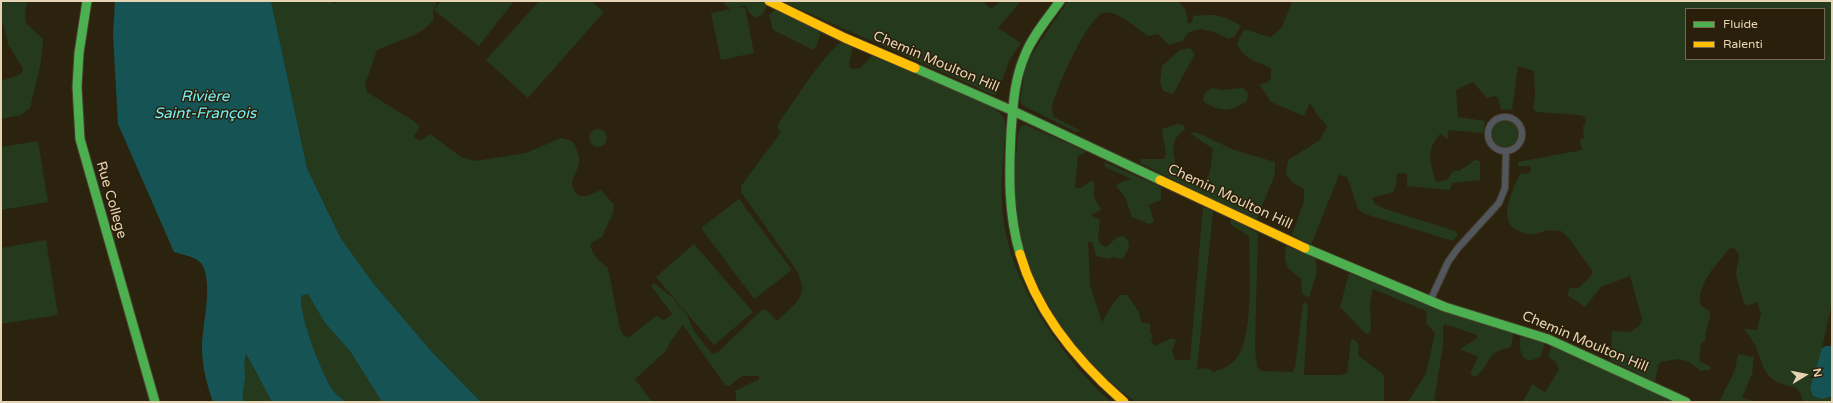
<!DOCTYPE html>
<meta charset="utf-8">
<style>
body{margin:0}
#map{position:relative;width:1833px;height:403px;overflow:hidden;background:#2c230f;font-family:"Varela Round",sans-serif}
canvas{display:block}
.frame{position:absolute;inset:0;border:2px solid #e7d4b4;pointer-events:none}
.legend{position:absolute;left:1685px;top:8px;width:140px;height:52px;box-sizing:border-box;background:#2a1f0a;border:1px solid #76674e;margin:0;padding:5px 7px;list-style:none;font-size:12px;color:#e7d4b4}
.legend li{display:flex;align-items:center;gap:8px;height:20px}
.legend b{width:20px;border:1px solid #76674e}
.north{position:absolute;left:1785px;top:355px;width:40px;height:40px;-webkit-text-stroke:3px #2a1f0a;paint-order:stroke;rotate:80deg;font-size:11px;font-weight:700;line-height:16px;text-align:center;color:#e7d4b4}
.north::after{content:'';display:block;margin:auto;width:14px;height:18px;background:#e7d4b4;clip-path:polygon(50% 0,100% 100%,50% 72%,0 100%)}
</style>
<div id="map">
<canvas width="1833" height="403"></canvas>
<div class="frame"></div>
<ul class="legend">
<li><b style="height:5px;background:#4caf50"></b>Fluide</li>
<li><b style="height:5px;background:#ffc107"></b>Ralenti</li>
</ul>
<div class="north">N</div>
</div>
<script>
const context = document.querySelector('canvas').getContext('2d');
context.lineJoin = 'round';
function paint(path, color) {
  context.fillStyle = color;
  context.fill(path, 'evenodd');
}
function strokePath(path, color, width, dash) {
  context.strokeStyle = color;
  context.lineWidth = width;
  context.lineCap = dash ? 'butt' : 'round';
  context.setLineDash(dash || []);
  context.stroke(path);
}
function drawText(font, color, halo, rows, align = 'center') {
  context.font = font + ' "Varela Round",sans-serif';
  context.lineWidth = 3;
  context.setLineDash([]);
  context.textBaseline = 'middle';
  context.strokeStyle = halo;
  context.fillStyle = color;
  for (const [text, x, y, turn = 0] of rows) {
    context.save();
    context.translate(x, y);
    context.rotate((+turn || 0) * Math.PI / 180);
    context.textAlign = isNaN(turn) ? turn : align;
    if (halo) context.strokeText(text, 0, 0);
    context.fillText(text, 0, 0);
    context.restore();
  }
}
const green = new Path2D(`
 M1,1H27L25,14L26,23L43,39V43L40,67L30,108L21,115L1,119V81C8,78 18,76 22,73L23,69L8,44L3,23H1Z
 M271,1H331L334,4L338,1H437L433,11V21L423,30L414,35L377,50L365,85L367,92L415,122L420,127L414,136L419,141L430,134L461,157L475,161L526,153L561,138L572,141C576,148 581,156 579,164C575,179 566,182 579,196H587L601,190L614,205L613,213L602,237L591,243C590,254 600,262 608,268L620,329L624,336L629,337L656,316L664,320L672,314L651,286L654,283L673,298L687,315L694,331L712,354L718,352L763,309L767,310L777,321C796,302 809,298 797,271L741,192V186L781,132L778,129V124C791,106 827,49 843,41L853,45L849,66L852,69L860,68L874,54L995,108L1004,118L1006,125C1003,161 998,198 1006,234C1018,294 1066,362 1111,402H737L735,391L759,379V376H742L729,386L725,385L683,325L670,342L666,351L635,379L652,402H481L432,352L373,283L340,237L307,168Z
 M441,1H514L479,46L434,10Z
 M539,1H591L604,12L528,98L486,60Z
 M722,1H761L767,4L763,14L756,18L749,13L746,5L734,8L745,7L754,53L721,60L711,13L730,9Z
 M781,1H983L988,7L992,8L1001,1H1021L998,28L1021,43L1010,59L997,94L994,95Z
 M1068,1H1179L1186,11L1188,24L1192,22L1193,16C1215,14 1221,14 1241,26L1235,36L1229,39L1214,32L1200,29L1189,32L1182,41L1169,45L1158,34L1148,36C1138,29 1116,9 1103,13C1088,17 1054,92 1052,108C1052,111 1053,114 1054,117L1081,131L1076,132L1022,105L1020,102L1026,64L1041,40Z
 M1292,1H1832V303L1822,348L1810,388L1813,396L1827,398L1832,396V402H1803C1800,381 1786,389 1774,380C1761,371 1761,357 1755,345C1752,339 1748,334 1744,329L1757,330L1761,313L1757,302L1749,305L1744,304L1736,275L1739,255L1735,249L1730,248C1717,264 1698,282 1700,304L1710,312C1711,321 1704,330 1706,339L1701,344L1699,361L1711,367L1710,370L1701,371L1689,362L1678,359L1661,362L1658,365L1655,382L1610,360L1612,331L1630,332L1639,326L1642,319L1630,276L1601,287L1585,307L1567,295L1570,288H1579L1590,277L1593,272L1568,237L1561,231C1556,231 1550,230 1545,231C1540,232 1535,235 1530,234C1492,229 1511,194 1520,174L1530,173L1531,168L1529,166H1518V162L1582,150L1580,139L1584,138L1583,126L1586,123L1585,117L1580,115L1536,112L1533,109L1535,96L1534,71L1518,66L1512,110L1501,109L1498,98L1494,96L1487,98L1473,82L1456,90L1458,117L1485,121L1483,133L1448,130V139L1440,134C1425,152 1430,161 1436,182L1447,180L1453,171H1459L1475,160L1480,161V180L1452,183L1450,190L1407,186V174L1397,173L1396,186L1393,192L1372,198L1375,204L1388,210L1455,231L1458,235L1453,241L1365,214L1358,209L1347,177L1339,175L1311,245L1292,235L1304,201V189L1293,183L1286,174L1288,160L1320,140L1327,126L1318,116L1310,103L1304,116L1271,102L1259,84L1267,83L1271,78V68C1258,62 1241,58 1237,43L1244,30C1252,29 1261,36 1271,37L1282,27ZM1686,9H1824V59H1686Z
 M776,9L818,29L820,35L817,45L813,50L773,30L769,15Z
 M1190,48L1195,54L1173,94L1163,91L1160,82L1162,66L1180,50Z
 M1211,88L1222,90L1243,88L1248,93L1247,101C1231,112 1220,113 1203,101L1204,94Z
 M1492 134a13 13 0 1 1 26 0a13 13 0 1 1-26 0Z
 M1177,124L1183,125L1185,129C1166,142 1175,158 1179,177L1202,188L1210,172L1213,149L1190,133L1196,132L1234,150L1275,162V174L1256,221L1140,163L1141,159H1164L1166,155L1162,129Z
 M1026,125L1087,152L1078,156L1075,188H1081L1091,181L1094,182V197L1101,210L1091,215L1100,220L1098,238L1101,245L1106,247L1116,238L1122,236L1128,240L1129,247L1123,259L1113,257L1109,259L1096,256L1092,242H1088L1090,285L1102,322L1112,305L1120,295H1127L1139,312L1141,322L1150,324V332L1153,335L1151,341L1155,346L1172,338L1176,340L1172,350L1175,360H1190L1203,207L1213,211L1197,369L1207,368L1214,372C1221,369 1230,366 1235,360C1255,339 1249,265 1249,236L1230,224L1231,219L1258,233L1255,348L1257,367L1262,371L1293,372L1295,367L1303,303L1305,302L1308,305L1304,375H1340L1347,373L1351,341L1354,339L1359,345L1358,354L1360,357L1382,373L1384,377V402H1136C1084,366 1036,301 1020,239C1011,204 1015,168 1018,133L1021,126Z
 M589 138a9 9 0 1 1 18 0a9 9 0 1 1-18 0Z
 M38,141L48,202L1,210V147Z
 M1104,162L1161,187V200L1149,205L1154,222L1149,224L1132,217L1125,197L1116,186L1119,183L1131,179L1105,167Z
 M739,199L792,270L754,299L701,228Z
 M46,240L58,315L1,324V248Z
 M694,244L753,312L714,345L656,277Z
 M1286,246L1315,257L1317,272L1309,298L1302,293L1301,279L1288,268L1285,259Z
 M1349,273L1463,317L1514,331L1511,347C1482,353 1493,364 1475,377L1470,374L1478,357L1460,349L1477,338V335L1445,324L1443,327V345L1434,402H1408L1426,373L1435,333L1427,324L1426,311L1373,289L1370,302L1371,329L1369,334H1366L1340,307Z
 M308,294L325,323L350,351L382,402H346C341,398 335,394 332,389C321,371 299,317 301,296Z
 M1521,334L1545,343L1541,356C1521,369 1518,349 1521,334Z
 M1552,346L1645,387L1675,402H1519L1524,400L1532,384L1545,392L1559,370L1556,362L1548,356Z
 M245,353L272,402H243C242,393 245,385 245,376C244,365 243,364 245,353Z
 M1738,354L1754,357L1752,374L1742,398L1757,402H1719L1735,370Z`);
const water = new Path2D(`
 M115,1H271L307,168L340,237L373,283L432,352L481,402H382L350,351L325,323L308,294L301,296C299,316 321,371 332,389C335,394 341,398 346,402H272L246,354C243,363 245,367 245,376C245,385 242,393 243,402H213C207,385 202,366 202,348C202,325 213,288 203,266C199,257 183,255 174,252L118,124L113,34Z
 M1826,346H1832V396L1822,399L1813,396L1810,388L1822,348Z`);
const street = new Path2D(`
 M1488 134a17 17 0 1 1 34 0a17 17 0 1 1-34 0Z
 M1430,301L1448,262L1458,248L1499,203L1505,188L1506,151`);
const fast = new Path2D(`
 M87,1L79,53L77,87L80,139L155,402
 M915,68L1011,110L1160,180
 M1305,248L1445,307L1548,339L1686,402
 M1020,254C1008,213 1009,174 1011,133C1013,106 1014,80 1025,55C1033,35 1048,18 1060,1`);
const slow = new Path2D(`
 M769,1L845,38L915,68
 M1160,180L1305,248
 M1020,254C1037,313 1078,362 1124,402`);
const streetNames = [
 ["Chemin Moulton Hill",936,62,23],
 ["Chemin Moulton Hill",1230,197,25],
 ["Rue College",111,200,74],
 ["Chemin Moulton Hill",1585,342,23]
];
const waterNames = [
 ["Rivière",205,97],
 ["Saint-François",205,114]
];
paint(green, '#25391c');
paint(water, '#165354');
strokePath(street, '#473e2c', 8);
strokePath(fast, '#473e2c', 11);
strokePath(slow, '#473e2c', 11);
strokePath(street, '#52575e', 6);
strokePath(fast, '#4caf50', 9);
strokePath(slow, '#ffc107', 9);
drawText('14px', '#e7d4b4', '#2a1f0a', streetNames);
drawText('italic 15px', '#74eff5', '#2a1f0a', waterNames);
</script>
